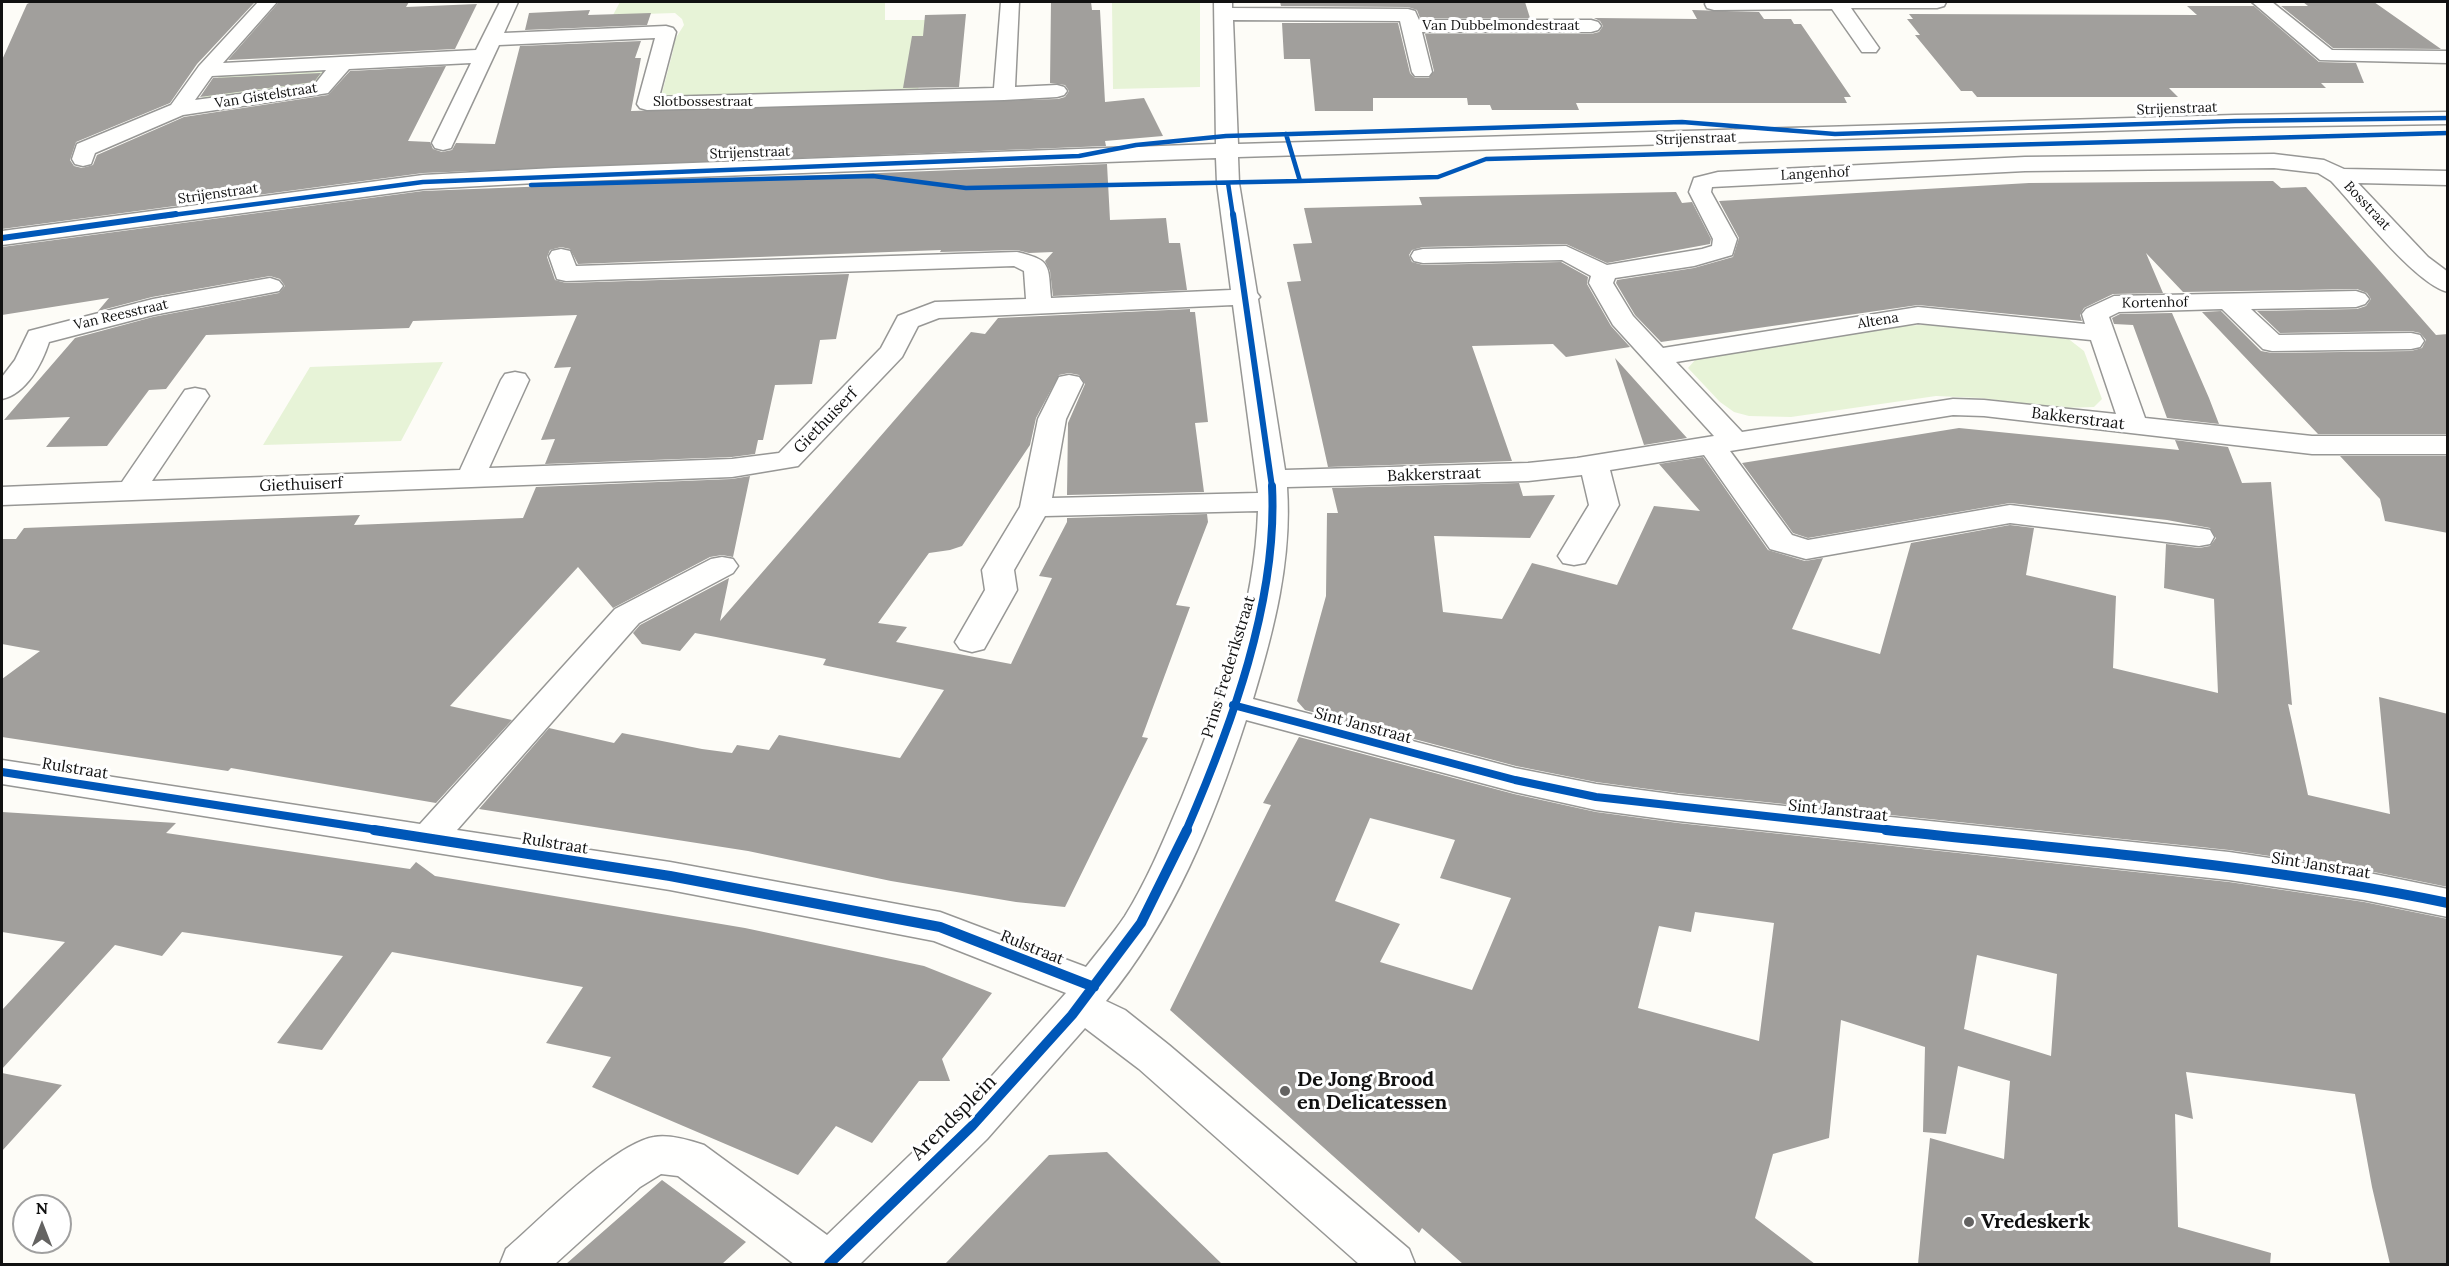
<!DOCTYPE html>
<style>
body{margin:0}
#map{position:relative;width:2449px;height:1266px;overflow:hidden;background:#fdfcf7;font-family:Lora,serif}
canvas{display:block}
.frame{position:absolute;inset:0;border:3px solid #111;pointer-events:none}
.north{position:absolute;left:12px;top:1194px;width:60px;height:60px;box-sizing:border-box;background:#fff;border:2px solid #a0a0a0;border-radius:50%;rotate:0deg;font-size:16px;font-weight:700;line-height:24px;text-align:center;color:#111}
.north::after{content:'';display:block;margin:auto;width:21px;height:27px;background:#646362;clip-path:polygon(50% 0,100% 100%,50% 72%,0 100%)}
</style>
<div id="map">
<canvas width="2449" height="1266"></canvas>
<div class="frame"></div>
<div class="north">N</div>
</div>
<script>
const context = document.querySelector('canvas').getContext('2d');
context.lineJoin = 'round';
function paint(path, color) {
  context.fillStyle = color;
  context.fill(path, 'evenodd');
}
function strokePath(path, color, width, dash) {
  context.strokeStyle = color;
  context.lineWidth = width;
  context.lineCap = dash ? 'butt' : 'round';
  context.setLineDash(dash || []);
  context.stroke(path);
}
function drawText(font, color, halo, rows, align = 'center') {
  context.font = font + ' Lora,serif';
  context.lineWidth = 6;
  context.setLineDash([]);
  context.textBaseline = 'middle';
  context.strokeStyle = halo;
  context.fillStyle = color;
  for (const [text, x, y, turn = 0] of rows) {
    context.save();
    context.translate(x, y);
    context.rotate((+turn || 0) * Math.PI / 180);
    context.textAlign = isNaN(turn) ? turn : align;
    if (halo) context.strokeText(text, 0, 0);
    context.fillText(text, 0, 0);
    context.restore();
  }
}
const green = new Path2D(`
 M620,2H885V20H928L924,66L917,94L661,97L673,51L674,41L684,25L682,19L675,13L613,15Z
 M1112,2H1200V87L1113,89Z
 M328,69L311,87L202,98L221,74Z
 M1941,324L2066,337L2084,351L2102,399L2094,407L2061,408L1981,398L1936,396L1791,417L1749,416L1734,412L1720,402L1688,368L1696,359L1703,357L1901,326Z
 M443,362L401,441L263,445L310,367Z`);
const building = new Path2D(`
 M31,2H255L197,64L170,103L76,142L70,160L74,166L82,168L93,165L97,155L184,117L328,95L350,71L446,66L408,141L430,142L433,149L442,152L452,150L456,143L495,144L520,46L641,41L635,58H641L631,111L1058,99L1065,97L1069,91L1065,85L1050,83L1051,2H1091L1092,10H1100L1105,102L1144,98L1163,136L1105,141L1106,146L423,173L2,229V60L27,4Z
 M279,2H409L406,7L477,4L455,49L228,60Z
 M1280,2H1525L1530,18H1420L1417,10L1408,7L1281,6Z
 M2303,2H2374L2441,49L2333,48L2281,6H2308Z
 M2187,6H2254L2319,62L2356,63L2364,83H2321L2326,88H2169L2178,97H1977L1972,91H1961L1915,35H1920L1907,19H1913L1909,14L2197,15Z
 M590,10L588,15L651,13L647,25L525,30L529,13Z
 M1692,10L1759,12L1764,19H1791L1794,24H1801L1851,97H1844L1847,103H1576L1579,110H1492L1490,105H1468L1467,98H1373V111H1315L1310,59H1284L1282,23H1398L1410,73L1415,78H1429L1434,71L1425,34H1591L1599,32L1603,26L1600,21L1594,18L1697,19Z
 M966,14L959,87L903,88L912,36H923L925,15Z
 M321,73L314,82L200,97L213,78Z
 M1107,164L1110,220L1166,218L1169,243H1180L1187,290L1053,296L1050,271L1045,261L1053,252L1029,253L1017,250L940,252L941,250L578,264L570,249L561,247L550,250L547,257L555,280L566,283L849,274L836,339L820,340L812,384L775,385L763,440H758L755,454L732,457L545,464L555,439L541,440L571,367L554,368L577,315L413,321L409,328L206,335L166,389L149,390L107,446L46,447L70,417L4,420L75,338L153,317L279,293L285,286L280,279L270,276L152,297L98,311L109,298L2,315V247L423,191Z
 M2273,181L2281,188L2306,187L2436,335L2448,334V434H2318L2202,312L2221,311L2261,351L2272,353L2411,351L2422,348L2426,340L2420,333L2411,331L2280,333L2257,311L2357,309L2366,306L2371,299L2367,293L2357,289L2183,292L2146,253L2163,293L2113,294L2084,308L2080,315L2082,321L1918,305L1661,342L1635,315L1616,283L1617,280L1694,268L1733,257L1739,238L1719,201L2029,183Z
 M1676,192L1682,203L1692,202L1711,239L1710,244L1607,263L1566,244L1423,247L1412,250L1409,255L1412,262L1423,265L1561,262L1588,277L1587,284L1611,326L1630,347L1566,357L1553,344L1472,346L1512,461L1328,467L1287,282L1301,281L1293,244L1312,243L1304,208L1422,205L1419,197Z
 M1190,309V312H1195L1208,422L1195,423L1204,492L1067,495L1068,423L1085,384L1079,375L1069,373L1059,375L1036,418L1030,445L962,546L950,550L929,553L878,623L907,627L896,642L1011,664L1052,578L1039,576L1067,522V518L1207,514L1208,522L1176,605L1190,607L1142,737L1148,738L1065,907L1016,902L891,881L748,851L479,809L549,728L614,743L622,733L702,749L732,753L737,745L769,750L779,735L900,758L944,690L823,665L826,659L716,637L695,633L680,651L642,644L633,633L640,625L729,578L720,621L971,332L985,334L998,318Z
 M2172,313L2209,398L2219,424L2167,418L2133,325L2114,324L2112,318L2120,314Z
 M1615,358L1687,438L1644,445Z
 M1959,428L2179,450L2175,440L2228,447L2242,483L2271,482L2292,705L2288,704L2308,795L2390,814L2379,697L2448,714V887L2364,870L2229,850L1678,793L1596,782L1516,766L1305,710L1297,701L1326,596L1327,513H1338L1332,488L1519,483L1523,496L1555,495L1530,538L1434,536L1443,612L1502,619L1532,563L1617,585L1654,506L1700,511L1659,464L1703,457L1768,550L1805,561L1823,558L1792,629L1880,654L1911,543L2010,525L2034,528L2026,575L2116,596L2113,668L2218,693L2214,599L2164,588L2166,544L2199,548L2210,546L2216,538L2210,528L2167,520L2010,503L1808,538L1793,533L1742,463Z
 M2340,456H2448V533L2385,521L2380,499Z
 M750,476L733,557L722,555L710,557L613,608L578,567L450,706L512,720L436,803L231,768L228,771L2,737V679L40,651L2,644V539H16L24,528L360,515L354,525L523,518L536,487L732,479Z
 M1299,737L1514,794L1596,812L1678,823L2229,882L2364,902L2448,919V1264H2390L2372,1187L2355,1094L2186,1072L2193,1119L2175,1114L2178,1227L2271,1253L2270,1264H1918L1930,1138L2004,1159L2010,1081L1958,1066L1946,1134L1923,1132L1925,1047L1841,1020L1829,1138L1773,1154L1755,1218L1815,1264H1463L1422,1228L1419,1233L1170,1010L1271,805L1263,803ZM1370,818L1455,840L1440,878L1511,898L1472,990L1380,962L1400,924L1335,901ZM1695,912L1774,923L1759,1041L1638,1008L1659,926L1691,932ZM1977,955L2057,974L2051,1056L1964,1029Z
 M2,812L176,823L166,833L410,869L416,862L435,876L745,928L924,966L992,993L942,1059L950,1081H919L872,1143L836,1126L798,1175L592,1087L611,1057L546,1043L583,987L392,952L322,1050L277,1043L343,956L182,932L162,956L115,945L2,1069V1010L65,942L2,932Z
 M2,1073L62,1085L2,1151Z
 M1107,1152L1222,1264H945L1049,1155Z
 M662,1180L746,1242L722,1264H566Z`);
const minor = new Path2D(`
 M258,2H277L223,63L476,50L500,2H518L504,33L666,26L673,28L676,32L659,97L994,88L1001,2H1019L1015,87L1057,85L1064,87L1067,91L1064,95L1057,97L1004,100L647,110L640,108L637,104L655,38L499,45L451,148L443,150L435,148L432,143L471,63L349,69L328,93L183,115L95,153L91,164L83,166L75,164L72,159L77,144L171,105L199,66ZM326,70L315,84L195,100L212,76Z
 M1214,2H1232V8L1408,9L1415,11L1419,20H1591L1598,22L1601,26L1598,30L1591,32H1422L1432,72L1429,76H1415L1412,72L1400,21L1233,20L1238,144L2235,115L2448,112V124L2235,127L1238,157L1239,183L1257,293L1260,297L1258,299L1285,470L1528,463L1577,458L1714,436L1613,325L1589,283L1591,276L1562,260L1423,263L1414,261L1411,256L1414,251L1423,249L1566,246L1607,265L1702,249L1712,246L1713,239L1689,192L1694,178L1718,172L2025,157L2274,154L2324,160L2344,169L2448,171V185L2358,183L2428,257L2448,272V292C2415,284 2356,207 2331,181L2318,173L2274,168L2025,171L1712,187L1711,192L1737,239L1732,255L1694,266L1615,278L1613,283L1633,316L1663,348L1918,307L2085,324L2082,314L2086,309L2114,296L2356,291L2365,294L2369,299L2365,304L2356,307L2251,309L2279,335L2411,333L2420,335L2424,341L2420,347L2411,349L2272,351L2263,349L2222,309L2119,312L2109,317L2145,418L2312,436H2448V454H2312L1984,416L1953,415L1730,451L1792,535L1808,540L2010,505L2199,528L2210,530L2214,537L2210,544L2199,546L2010,523L1806,559L1770,549L1704,455L1610,470L1619,505L1585,563L1574,565L1563,563L1558,556L1589,505L1582,475L1528,481L1287,487C1292,560 1274,630 1253,699L1515,768L1596,784L1678,795L2229,852L2364,872L2448,889V917L2364,900L2229,880L1678,821L1596,810L1515,792L1246,720C1214,819 1173,920 1106,1001L1125,1010L1169,1045L1409,1249L1415,1264H1359L1139,1069L1085,1028L987,1139L860,1264H794L678,1176L661,1174L640,1187L555,1264H500L506,1249C540,1220 613,1144 654,1137C669,1134 689,1140 704,1145L827,1235L991,1077L1066,993L934,941L670,890L2,784V760L420,824L615,609L711,559L722,557L733,559L738,566L733,573L639,623L457,830L670,862L940,912L1086,967C1099,950 1113,934 1125,916C1148,879 1165,837 1182,797C1219,706 1255,610 1258,511L1045,516L1014,570L1017,590L984,649L972,652L960,649L955,642L985,590L982,570L1020,507L1038,419L1059,377L1069,375L1079,377L1083,383L1066,419L1052,498L1258,493L1233,305L939,318L918,326L902,357L798,466L732,477L2,505V487L122,482L185,390L195,388L205,390L209,396L152,481L460,470L501,380L505,374L515,372L525,374L529,380L489,468L732,459L779,453L881,348L898,316L935,302L1026,299L1024,271L1014,266L566,281L557,279L549,256L552,251L561,249L570,251L576,266L1017,252C1052,260 1048,265 1051,298L1231,290L1217,183L1216,158L555,182L423,189L2,245V231L423,175L555,168L1216,144ZM1918,323L2091,340L2116,414L1984,400L1953,399L1742,432L1676,362Z
 M1706,2H1946L1944,6L1937,8H1851L1879,48L1876,52H1862L1832,9L1714,10L1707,8L1705,4Z
 M2252,2H2272L2332,50L2448,51V63L2320,60Z
 M270,278L279,281L283,286L279,291L153,315L49,342C42,364 26,394 2,399V377L15,360L29,331L153,299Z`);
const cyclewayFar3 = new Path2D(`
 M1300,181L1438,177L1486,159L2448,133
 M1228,183L1233,216
 M531,185L873,176L966,188L1300,181L1286,134
 M165,216L423,182L1079,156L1136,145L1226,136L1682,122L1835,134L2235,121L2448,118`);
const cyclewayFar2 = new Path2D(`
 M1233,214L1272,487
 M2,238L176,214`);
const cyclewayFar1 = new Path2D(`
 M1233,705L1515,780L1596,797L1900,831
 M2,772L384,831
 M1186,831C1231,727 1278,601 1272,486`);
const cycleway = new Path2D(`
 M374,830L670,876L940,927L1094,987
 M1886,830C2074,850 2262,865 2448,903
 M829,1264L972,1126L1072,1015L1141,923L1187,830`);
const markers = [
 [1285,1091,6,"#646362"],
 [1969,1222,6,"#646362"]
];
const farStreetnames = [
 ["Van Dubbelmondestraat",1501,26],
 ["Van Gistelstraat",266,96,-9],
 ["Slotbossestraat",703,102],
 ["Strijenstraat",2177,109,-2],
 ["Strijenstraat",1696,139,-2],
 ["Strijenstraat",750,153,-2],
 ["Langenhof",1815,174,-3],
 ["Strijenstraat",218,194,-8],
 ["Bosstraat",2367,206,47],
 ["Kortenhof",2155,303,-1],
 ["Van Reesstraat",121,315,-13],
 ["Altena",1878,321,-9]
];
const streetNames = [
 ["Bakkerstraat",2078,419,7],
 ["Giethuiserf",826,421,-46],
 ["Bakkerstraat",1434,475,-2],
 ["Giethuiserf",301,485,-2],
 ["Prins Frederikstraat",1229,667,-73],
 ["Sint Janstraat",1363,726,15],
 ["Rulstraat",75,769,9],
 ["Sint Janstraat",1838,811,6],
 ["Rulstraat",555,844,9],
 ["Sint Janstraat",2321,866,9],
 ["Rulstraat",1032,948,22]
];
const nearPoinames = [
 ["De Jong Brood",1297,1080],
 ["en Delicatessen",1297,1103],
 ["Vredeskerk",1981,1222]
];
const nearStreetnames = [
 ["Arendsplein",954,1118,-45]
];
paint(green, '#e7f3d7');
paint(building, '#a19f9c');
strokePath(minor, '#979795', 3);
paint(minor, '#fffffe');
strokePath(cyclewayFar3, '#0057b8', 4.5);
strokePath(cyclewayFar2, '#0057b8', 6);
strokePath(cyclewayFar1, '#0057b8', 8);
strokePath(cycleway, '#0057b8', 10);
for (const [x, y, r, color] of markers) {
  const dot = new Path2D();
  dot.arc(x, y, r, 0, 2 * Math.PI);
  context.fillStyle = color;
  context.fill(dot);
  strokePath(dot, '#fff', 2);
}
drawText('14px', '#111', '#fff', farStreetnames);
drawText('16px', '#111', '#fff', streetNames);
drawText('bold 20px', '#111', '#fff', nearPoinames, 'left');
drawText('20px', '#111', '#fff', nearStreetnames);
</script>
